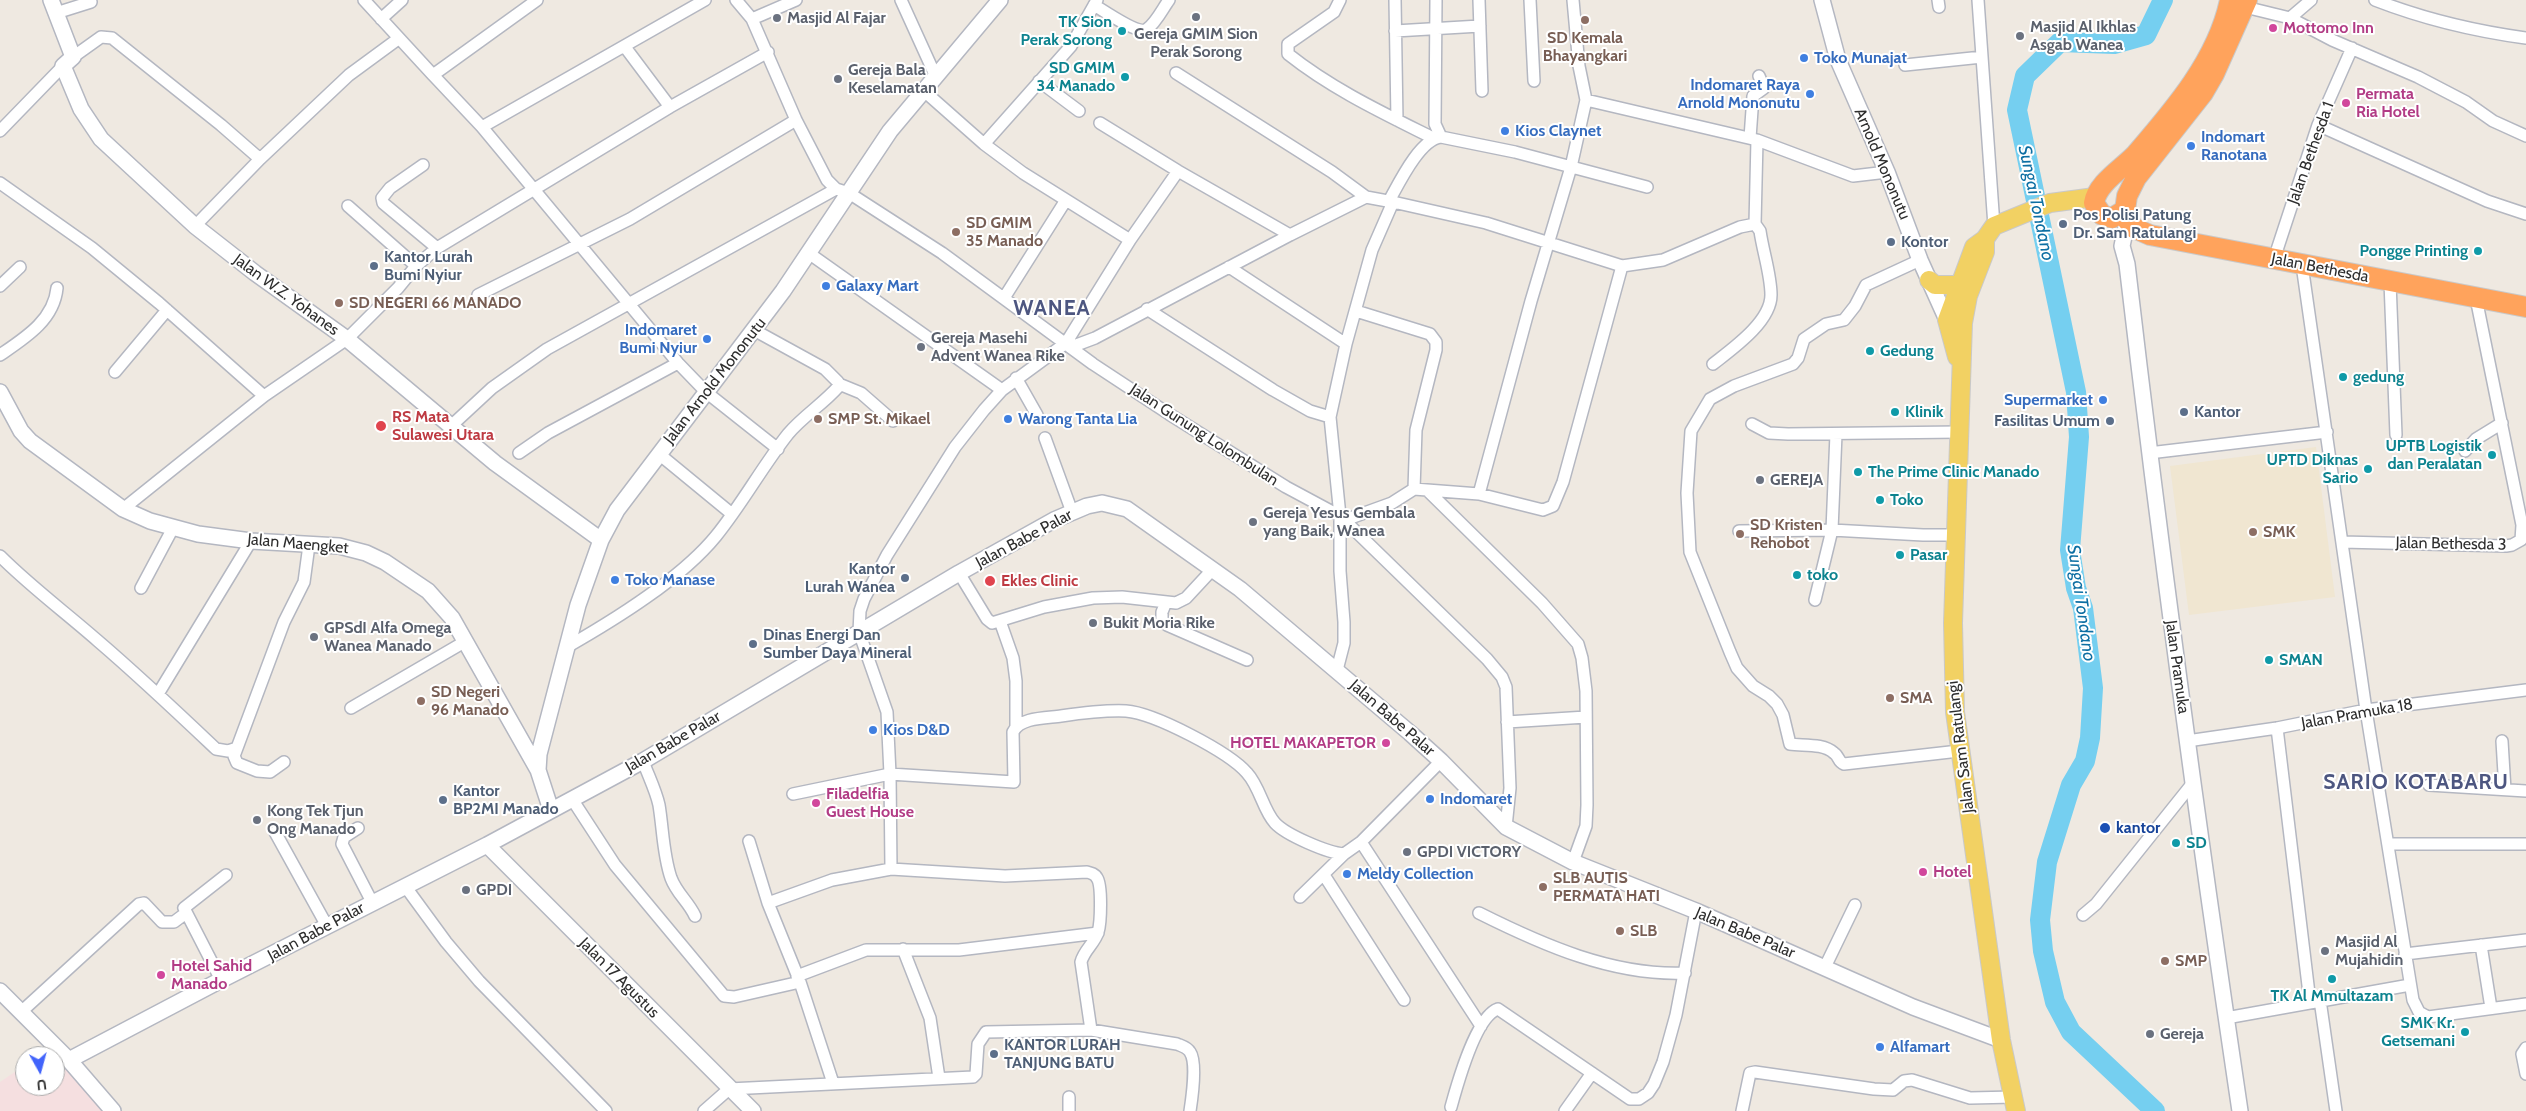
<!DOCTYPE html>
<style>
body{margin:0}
#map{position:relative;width:2526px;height:1111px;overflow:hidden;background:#efe9e1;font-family:Cabin,sans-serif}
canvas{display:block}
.north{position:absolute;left:15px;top:1046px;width:50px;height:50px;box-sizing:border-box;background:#fff;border:1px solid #ababab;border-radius:50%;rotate:173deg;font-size:14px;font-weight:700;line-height:20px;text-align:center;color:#2e2e2e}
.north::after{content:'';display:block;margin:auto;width:18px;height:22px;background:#4264fb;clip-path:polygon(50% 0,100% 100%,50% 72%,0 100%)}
</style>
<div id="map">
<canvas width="2526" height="1111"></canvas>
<div class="north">U</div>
</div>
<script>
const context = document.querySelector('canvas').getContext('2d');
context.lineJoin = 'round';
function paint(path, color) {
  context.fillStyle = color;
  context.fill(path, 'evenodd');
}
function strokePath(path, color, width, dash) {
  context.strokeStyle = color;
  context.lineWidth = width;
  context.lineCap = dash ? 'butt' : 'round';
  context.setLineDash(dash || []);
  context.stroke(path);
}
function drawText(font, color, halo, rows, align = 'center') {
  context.font = font + ' Cabin,sans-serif';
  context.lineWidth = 4;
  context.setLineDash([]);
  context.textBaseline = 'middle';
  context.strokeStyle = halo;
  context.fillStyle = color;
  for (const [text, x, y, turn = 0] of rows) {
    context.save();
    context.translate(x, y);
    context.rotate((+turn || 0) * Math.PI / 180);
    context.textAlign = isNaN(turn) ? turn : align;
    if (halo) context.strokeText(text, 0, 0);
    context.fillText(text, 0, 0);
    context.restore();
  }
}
const education = new Path2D(`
 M2316,447L2335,597L2189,615L2170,466Z`);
const medical = new Path2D(`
 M51,1048L102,1111H0V1082L25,1065V1086H55V1056H38Z`);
const river = new Path2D(`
 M2155,1111L2071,1032L2055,1002L2043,951L2040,920L2047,862L2071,785L2085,761L2090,738L2093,688L2083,608L2076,588L2070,550L2079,437L2076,392L2017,110L2025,76L2060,42L2114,44L2146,35L2163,0`);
const street = new Path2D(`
 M364,0L433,75L537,0
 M736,0L752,19L796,120L827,180L836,189L849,193L942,253L1093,364L1169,414L1286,487L1340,516L1487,659L1502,677L1506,687L1510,788L1506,827
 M901,0L936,77
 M1340,0L1334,12L1288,44V54C1332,89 1383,113 1433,138
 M1395,0L1397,120
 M1436,0L1435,124L1441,137
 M1479,0L1482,91
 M1530,0L1534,81
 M1938,0L1939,7
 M1978,0L1994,226
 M2375,0C2424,19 2474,31 2526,38
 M1094,5C1104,11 1138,35 1147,29C1156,23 1163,8 1169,0
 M2245,7L2290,18L2332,40L2418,77L2466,102L2493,121L2526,136
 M56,13L91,2
 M2290,18L2311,0
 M381,19L402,0
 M752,19L796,0
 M1395,31L1480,26
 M625,47L670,107L768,52
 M73,57L101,37L112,38L221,125L260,159
 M1905,65L1982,57
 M1176,73L1332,172L1366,197
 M433,75L482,127L705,0
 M1039,81L1079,111
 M924,91L984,144L1023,173L1130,240
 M1586,100L1757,140L1853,176L1887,172
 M1100,123L1178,171L1290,235
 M2318,125L2487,201L2526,214
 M482,127L678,363L706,392L778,449
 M0,131L63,66
 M1750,138L1753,96L1764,88L1759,76
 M984,144L1071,46L1097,0
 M423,165L390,188L382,198L383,203L437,248
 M0,183L92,248L159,303L264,396
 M1389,201C1399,183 1420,139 1441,137L1515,152L1647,187
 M1393,202L1486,223L1622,266L1663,260L1740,227L1755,224
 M348,206L416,266
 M195,226L260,159L349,75L398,39
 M810,254L1002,390
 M2274,259L2318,125L2352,48
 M1920,260L1866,285L1855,306L1844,320L1826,324L1804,339L1798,358L1793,364L1734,386L1710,399L1691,431L1687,493L1690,552L1730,652L1737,668L1753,686L1769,696L1777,704L1783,715L1790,744C1803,746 1823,743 1834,753C1839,756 1838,762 1844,764L1959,751
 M2302,265L2366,710L2413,1000L2419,1012L2428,1017L2526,1004
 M1229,267L1346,344
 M2390,282L2396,435
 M0,286L20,267
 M478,295L630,219L796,120
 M1004,298L1066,200
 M1147,309L1273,390L1310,411L1330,417
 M1356,311L1430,334L1436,342V350L1416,430L1414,489
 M1071,347L1095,338L1290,235L1366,197L1393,202L1372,250L1346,344L1330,417L1340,516V571L1344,622V643L1337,670
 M0,355C25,338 54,320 57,288
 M1713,364C1732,349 1771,322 1771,295C1771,275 1763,252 1760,231L1755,224L1757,140
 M115,372L167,310
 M1016,378L1037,415
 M839,384L861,393L893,421
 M1752,424L1769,433L1788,434L1960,432
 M451,426L492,388L547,349L836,189
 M1045,438L1072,512
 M2465,451L2476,439L2502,423
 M519,453L548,433L678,363
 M2149,453L2327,432
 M659,454L732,514
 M1427,490L1542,603L1578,644L1582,658L1586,691L1587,805L1586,826L1573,862
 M1479,494L1531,301L1571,167L1586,100L1579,66L1573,0
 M123,509L264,396L347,339L398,288L416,266L437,248L670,107
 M1345,520L1392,503L1414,489L1479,494L1543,510L1553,506L1563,482L1622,266
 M1739,531L1832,530L1923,535H1957
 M2342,542L2506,546L2512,545L2521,540L2522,525L2476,298
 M0,556C31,587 65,612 98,641C139,676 178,713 216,749L228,751L237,748L284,622L304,582L309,545
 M959,573L987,619L992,623L1044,607L1093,598L1122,597L1176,603L1186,598L1212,570
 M141,588L173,528
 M1815,600L1832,530L1836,434
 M1166,602L1162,612V620L1167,625L1247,660
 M1000,621L1013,658L1016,681V727
 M567,647C616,619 681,579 716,536C742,504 762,467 788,434C803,416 823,404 838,387V382L825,369L754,330
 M158,694L251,541
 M351,708L466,641
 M1507,722L1586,717
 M2277,728L2310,1002
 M2187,741L2277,728L2366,710L2526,690
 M2502,741L2505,790
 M237,748L234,756L237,763L257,771L270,772L284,762
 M643,761C648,775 656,791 659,805C663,829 663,855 671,878C677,894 688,901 695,916
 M2429,785L2526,791
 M793,794L890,774L1014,782L1013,732C1020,717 1047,718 1061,716C1082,713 1105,710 1126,711C1154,713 1229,752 1247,773C1260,787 1263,810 1275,823C1286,835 1328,853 1344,854L1361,842L1441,761
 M572,799L615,865L724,996L734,997L800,982
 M358,828L344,837L342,844L372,902
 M275,832L327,926
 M749,841L768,903L800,982L833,1083
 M1361,842L1481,1026
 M2389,844H2526
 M891,869L890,774L887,712L859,632L860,611L864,599L887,555L955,447L984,410L1002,390L1066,343L1130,240L1178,171
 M1324,875L1404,1000
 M405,886L446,942L479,981L606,1111
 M1300,897L1344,854
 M768,903L832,880L891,869L1005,876L1087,872C1091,873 1095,874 1097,878C1102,885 1101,923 1098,932C1095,943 1084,950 1081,962L1091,1030L1177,1044C1182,1046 1187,1047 1190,1052C1197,1062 1192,1098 1190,1111
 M1479,913C1543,945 1613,976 1685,973
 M2083,915L2096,904L2192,784
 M2481,945L2491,1008
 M903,949L930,1018L939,1078
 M2405,954L2526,940
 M1825,967L1855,905
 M797,976L866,950H959L1098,933
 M221,980L184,908L226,875
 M2320,1000L2336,1111
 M21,1012L139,904L144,903L162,922H174L186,913
 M2226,1018L2410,985
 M2526,1048L2522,1054L2526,1074
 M1069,1097V1111
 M1451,1107C1457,1085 1476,1016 1498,1009L1630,1099H1639L1648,1093L1654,1084L1663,1062L1676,1015L1696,911
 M704,1111L729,1089L973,1077L976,1074L978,1044L986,1032L1091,1030
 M1565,1111L1592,1073
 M1742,1111L1750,1073L1755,1072L1874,1089L1893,1090L1904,1081L1912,1080L1970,1098L2014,1097`);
const secondary = new Path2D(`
 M51,0L73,57L63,66L81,109L101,139L195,226L255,273L347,339L495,463L601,540
 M1822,0L1838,60L1887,172L1920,260L1947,320
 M2127,222L2122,246L2127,264C2160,547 2198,829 2240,1111
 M0,392L21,431L30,441L123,509L150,521L198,534L251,541L339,546L366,553L385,562L428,591L452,618L538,770
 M551,810L538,770L539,754L578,605L601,540L617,510L783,291L890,131L1000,0
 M487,845L753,1111
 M0,991L69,1060L113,1111
 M69,1060L221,980L487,845L643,761L959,573L1054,520L1087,506L1102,503L1127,509L1240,589L1410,733L1441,761L1506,827L1573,862L1696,911L1913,1007L2001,1040`);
const primary = new Path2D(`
 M1929,280L1935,285H1959
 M1957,357L1947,320L1974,247L1985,239
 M2016,1111L2001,1040L1955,712L1953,623L1963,323L1968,296L1985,252V239L1994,226L2050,203L2095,197`);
const highway = new Path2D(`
 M2230,0C2218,59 2174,110 2136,154C2123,168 2097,183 2094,203L2102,215L2112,218L2125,210L2127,196L2136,178L2203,93L2214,74L2247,0
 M2122,214L2134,228L2150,235L2526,307`);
const markers = [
 [1196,17,5,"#6b7280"],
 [777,18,5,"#6b7280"],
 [1585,20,5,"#8d6e63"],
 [2273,28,5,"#d1479c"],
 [1122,31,5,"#0f9aa8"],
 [2020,36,5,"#6b7280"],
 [1804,58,5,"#3f7fe0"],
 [1125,77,5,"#0f9aa8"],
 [838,79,5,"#6b7280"],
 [1810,94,5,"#3f7fe0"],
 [2346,103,5,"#d1479c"],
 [1505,131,5,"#3f7fe0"],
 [2191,146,5,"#3f7fe0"],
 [2063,224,5,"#5c6f8a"],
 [956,232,5,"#8d6e63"],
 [1891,242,5,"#5c6f8a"],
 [2478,251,5,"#0f9aa8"],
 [374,266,5,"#5c6f8a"],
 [826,286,5,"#3f7fe0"],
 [339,303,5,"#8d6e63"],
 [707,339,5,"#3f7fe0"],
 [921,347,5,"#6b7280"],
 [1870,351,5,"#0f9aa8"],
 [2343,377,5,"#0f9aa8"],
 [2103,400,5,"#3f7fe0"],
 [1895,412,5,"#0f9aa8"],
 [2184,412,5,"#5c6f8a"],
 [818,419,5,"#8d6e63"],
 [1008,419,5,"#3f7fe0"],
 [2110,421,5,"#5c6f8a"],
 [381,426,6,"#e0444e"],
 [2492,455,5,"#0f9aa8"],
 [2368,469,5,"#0f9aa8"],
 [1858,472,5,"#0f9aa8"],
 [1760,480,5,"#6b7280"],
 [1880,500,5,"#0f9aa8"],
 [1253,522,5,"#6b7280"],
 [2253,532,5,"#8d6e63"],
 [1740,534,5,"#8d6e63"],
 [1900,555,5,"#0f9aa8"],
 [1797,575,5,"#0f9aa8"],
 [905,578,5,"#5c6f8a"],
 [615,580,5,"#3f7fe0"],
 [990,581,6,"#e0444e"],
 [1093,623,5,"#6b7280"],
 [314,637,5,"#6b7280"],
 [753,644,5,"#5c6f8a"],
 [2269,660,5,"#0f9aa8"],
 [1890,698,5,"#8d6e63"],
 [421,701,5,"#8d6e63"],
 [873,730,5,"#3f7fe0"],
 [1386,743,5,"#d1479c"],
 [1430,799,5,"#3f7fe0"],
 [443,800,5,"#5c6f8a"],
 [816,803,5,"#d1479c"],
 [257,820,5,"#6b7280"],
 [2105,828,6,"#1a4fb4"],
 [2176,843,5,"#0f9aa8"],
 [1407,852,5,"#6b7280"],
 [1923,872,5,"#d1479c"],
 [1347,874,5,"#3f7fe0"],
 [1543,887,5,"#8d6e63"],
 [466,890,5,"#6b7280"],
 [1620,931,5,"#8d6e63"],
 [2325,951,5,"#6b7280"],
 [2165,961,5,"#8d6e63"],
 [161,975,5,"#d1479c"],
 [2332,979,5,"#0f9aa8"],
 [2465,1032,5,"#0f9aa8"],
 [2150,1034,5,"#6b7280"],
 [1880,1047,5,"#3f7fe0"],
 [994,1054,5,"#5c6f8a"]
];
const worshipNames = [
 ["Masjid Al Fajar",787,18],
 ["Masjid Al Ikhlas",2030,27],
 ["Asgab Wanea",2030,45],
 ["Gereja GMIM Sion",1196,34,"center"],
 ["Perak Sorong",1196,52,"center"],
 ["Gereja Bala",848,70],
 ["Keselamatan",848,88],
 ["Gereja Masehi",931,338],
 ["Advent Wanea Rike",931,356],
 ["GEREJA",1770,480],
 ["Gereja Yesus Gembala",1263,513],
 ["yang Baik, Wanea",1263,531],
 ["Bukit Moria Rike",1103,623],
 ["GPSdI Alfa Omega",324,628],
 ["Wanea Manado",324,646],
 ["Kong Tek Tjun",267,811],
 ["Ong Manado",267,829],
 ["GPDI VICTORY",1417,852],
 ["GPDI",476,890],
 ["Masjid Al",2335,942],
 ["Mujahidin",2335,960],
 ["Gereja",2160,1034]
];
const cultureNames = [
 ["TK Sion",1112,22,"right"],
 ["Perak Sorong",1112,40,"right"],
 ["SD GMIM",1115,68,"right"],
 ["34 Manado",1115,86,"right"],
 ["Pongge Printing",2468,251,"right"],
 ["Gedung",1880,351],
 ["gedung",2353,377],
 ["Klinik",1905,412],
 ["UPTB Logistik",2482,446,"right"],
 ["dan Peralatan",2482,464,"right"],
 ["UPTD Diknas",2358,460,"right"],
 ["Sario",2358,478,"right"],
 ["The Prime Clinic Manado",1868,472],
 ["Toko",1890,500],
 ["Pasar",1910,555],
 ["toko",1807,575],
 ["SMAN",2279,660],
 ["SD",2186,843],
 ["TK Al Mmultazam",2332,996,"center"],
 ["SMK Kr.",2455,1023,"right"],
 ["Getsemani",2455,1041,"right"]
];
const hotelNames = [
 ["Mottomo Inn",2283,28],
 ["Permata",2356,94],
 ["Ria Hotel",2356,112],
 ["HOTEL MAKAPETOR",1376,743,"right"],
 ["Filadelfia",826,794],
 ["Guest House",826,812],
 ["Hotel",1933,872],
 ["Hotel Sahid",171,966],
 ["Manado",171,984]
];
const educationNames = [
 ["SD Kemala",1585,38,"center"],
 ["Bhayangkari",1585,56,"center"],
 ["SD GMIM",966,223],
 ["35 Manado",966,241],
 ["SD NEGERI 66 MANADO",349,303],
 ["SMP St. Mikael",828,419],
 ["SD Kristen",1750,525],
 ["Rehobot",1750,543],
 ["SMK",2263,532],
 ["SD Negeri",431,692],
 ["96 Manado",431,710],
 ["SMA",1900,698],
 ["SLB AUTIS",1553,878],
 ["PERMATA HATI",1553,896],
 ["SLB",1630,931],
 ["SMP",2175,961]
];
const shopNames = [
 ["Toko Munajat",1814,58],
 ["Indomaret Raya",1800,85,"right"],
 ["Arnold Mononutu",1800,103,"right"],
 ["Kios Claynet",1515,131],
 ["Indomart",2201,137],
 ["Ranotana",2201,155],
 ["Galaxy Mart",836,286],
 ["Indomaret",697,330,"right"],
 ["Bumi Nyiur",697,348,"right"],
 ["Supermarket",2093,400,"right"],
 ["Warong Tanta Lia",1018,419],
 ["Toko Manase",625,580],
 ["Kios D&D",883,730],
 ["Indomaret",1440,799],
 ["Meldy Collection",1357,874],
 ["Alfamart",1890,1047]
];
const streetNames = [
 ["Jalan Bethesda 1",2311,153,-70],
 ["Arnold Mononutu",1882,164,67],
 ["Jalan Bethesda",2320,268,11],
 ["Jalan W.Z. Yohanes",286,295,36],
 ["Jalan Arnold Mononutu",715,381,-52],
 ["Jalan Gunung Lolombulan",1204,435,33],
 ["Jalan Babe Palar",1024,539,-28],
 ["Jalan Maengket",298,544,5],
 ["Jalan Bethesda 3",2451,544,1],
 ["Jalan Pramuka",2177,667,82],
 ["Jalan Pramuka 18",2357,714,-10],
 ["Jalan Babe Palar",1392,718,41],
 ["Jalan Babe Palar",673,742,-30],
 ["Jalan Sam Ratulangi",1961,747,-97],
 ["Jalan Babe Palar",316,932,-28],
 ["Jalan Babe Palar",1745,933,23],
 ["Jalan 17 Agustus",619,978,45]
];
const serviceNames = [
 ["Pos Polisi Patung",2073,215],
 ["Dr. Sam Ratulangi",2073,233],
 ["Kontor",1901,242],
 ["Kantor Lurah",384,257],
 ["Bumi Nyiur",384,275],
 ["Kantor",2194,412],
 ["Fasilitas Umum",2100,421,"right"],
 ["Kantor",895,569,"right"],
 ["Lurah Wanea",895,587,"right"],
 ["Dinas Energi Dan",763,635],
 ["Sumber Daya Mineral",763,653],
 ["Kantor",453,791],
 ["BP2MI Manado",453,809],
 ["KANTOR LURAH",1004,1045],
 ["TANJUNG BATU",1004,1063]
];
const healthNames = [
 ["RS Mata",392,417],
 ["Sulawesi Utara",392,435],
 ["Ekles Clinic",1001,581]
];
const transitNames = [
 ["kantor",2116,828]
];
const waterNames = [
 ["Sungai Tondano",2036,203,78],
 ["Sungai Tondano",2081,603,82]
];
const districtNames = [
 ["WANEA",1052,309],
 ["SARIO KOTABARU",2416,783]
];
paint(education, '#f0e6d1');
paint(medical, '#f5dfe0');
strokePath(river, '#75cff0', 20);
strokePath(street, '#b4b7c1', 14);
strokePath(secondary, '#b4b7c1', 18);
strokePath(primary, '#c9c9c9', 20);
strokePath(highway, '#c9c9c9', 22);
strokePath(street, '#fff', 11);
strokePath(secondary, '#fff', 15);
strokePath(primary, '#f2d163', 18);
strokePath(highway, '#ffa35c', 20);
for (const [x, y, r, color] of markers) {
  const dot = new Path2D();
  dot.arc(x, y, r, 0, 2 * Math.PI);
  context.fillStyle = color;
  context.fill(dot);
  strokePath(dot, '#fff', 2);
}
drawText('bold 16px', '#5b616d', '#fff', worshipNames, 'left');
drawText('bold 16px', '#0d838f', '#fff', cultureNames, 'left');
drawText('bold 16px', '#b23c85', '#fff', hotelNames, 'left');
drawText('bold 16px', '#785e54', '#fff', educationNames, 'left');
drawText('bold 16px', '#366cbe', '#fff', shopNames, 'left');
drawText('16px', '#2e2e2e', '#fff', streetNames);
drawText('bold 16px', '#4e5e75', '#fff', serviceNames, 'left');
drawText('bold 16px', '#be3a42', '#fff', healthNames, 'left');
drawText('bold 16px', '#164399', '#fff', transitNames, 'left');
drawText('italic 18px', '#0d6fa3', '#fff', waterNames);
context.letterSpacing = '1px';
drawText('bold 21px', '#4d5680', '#fff', districtNames);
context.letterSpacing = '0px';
</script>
